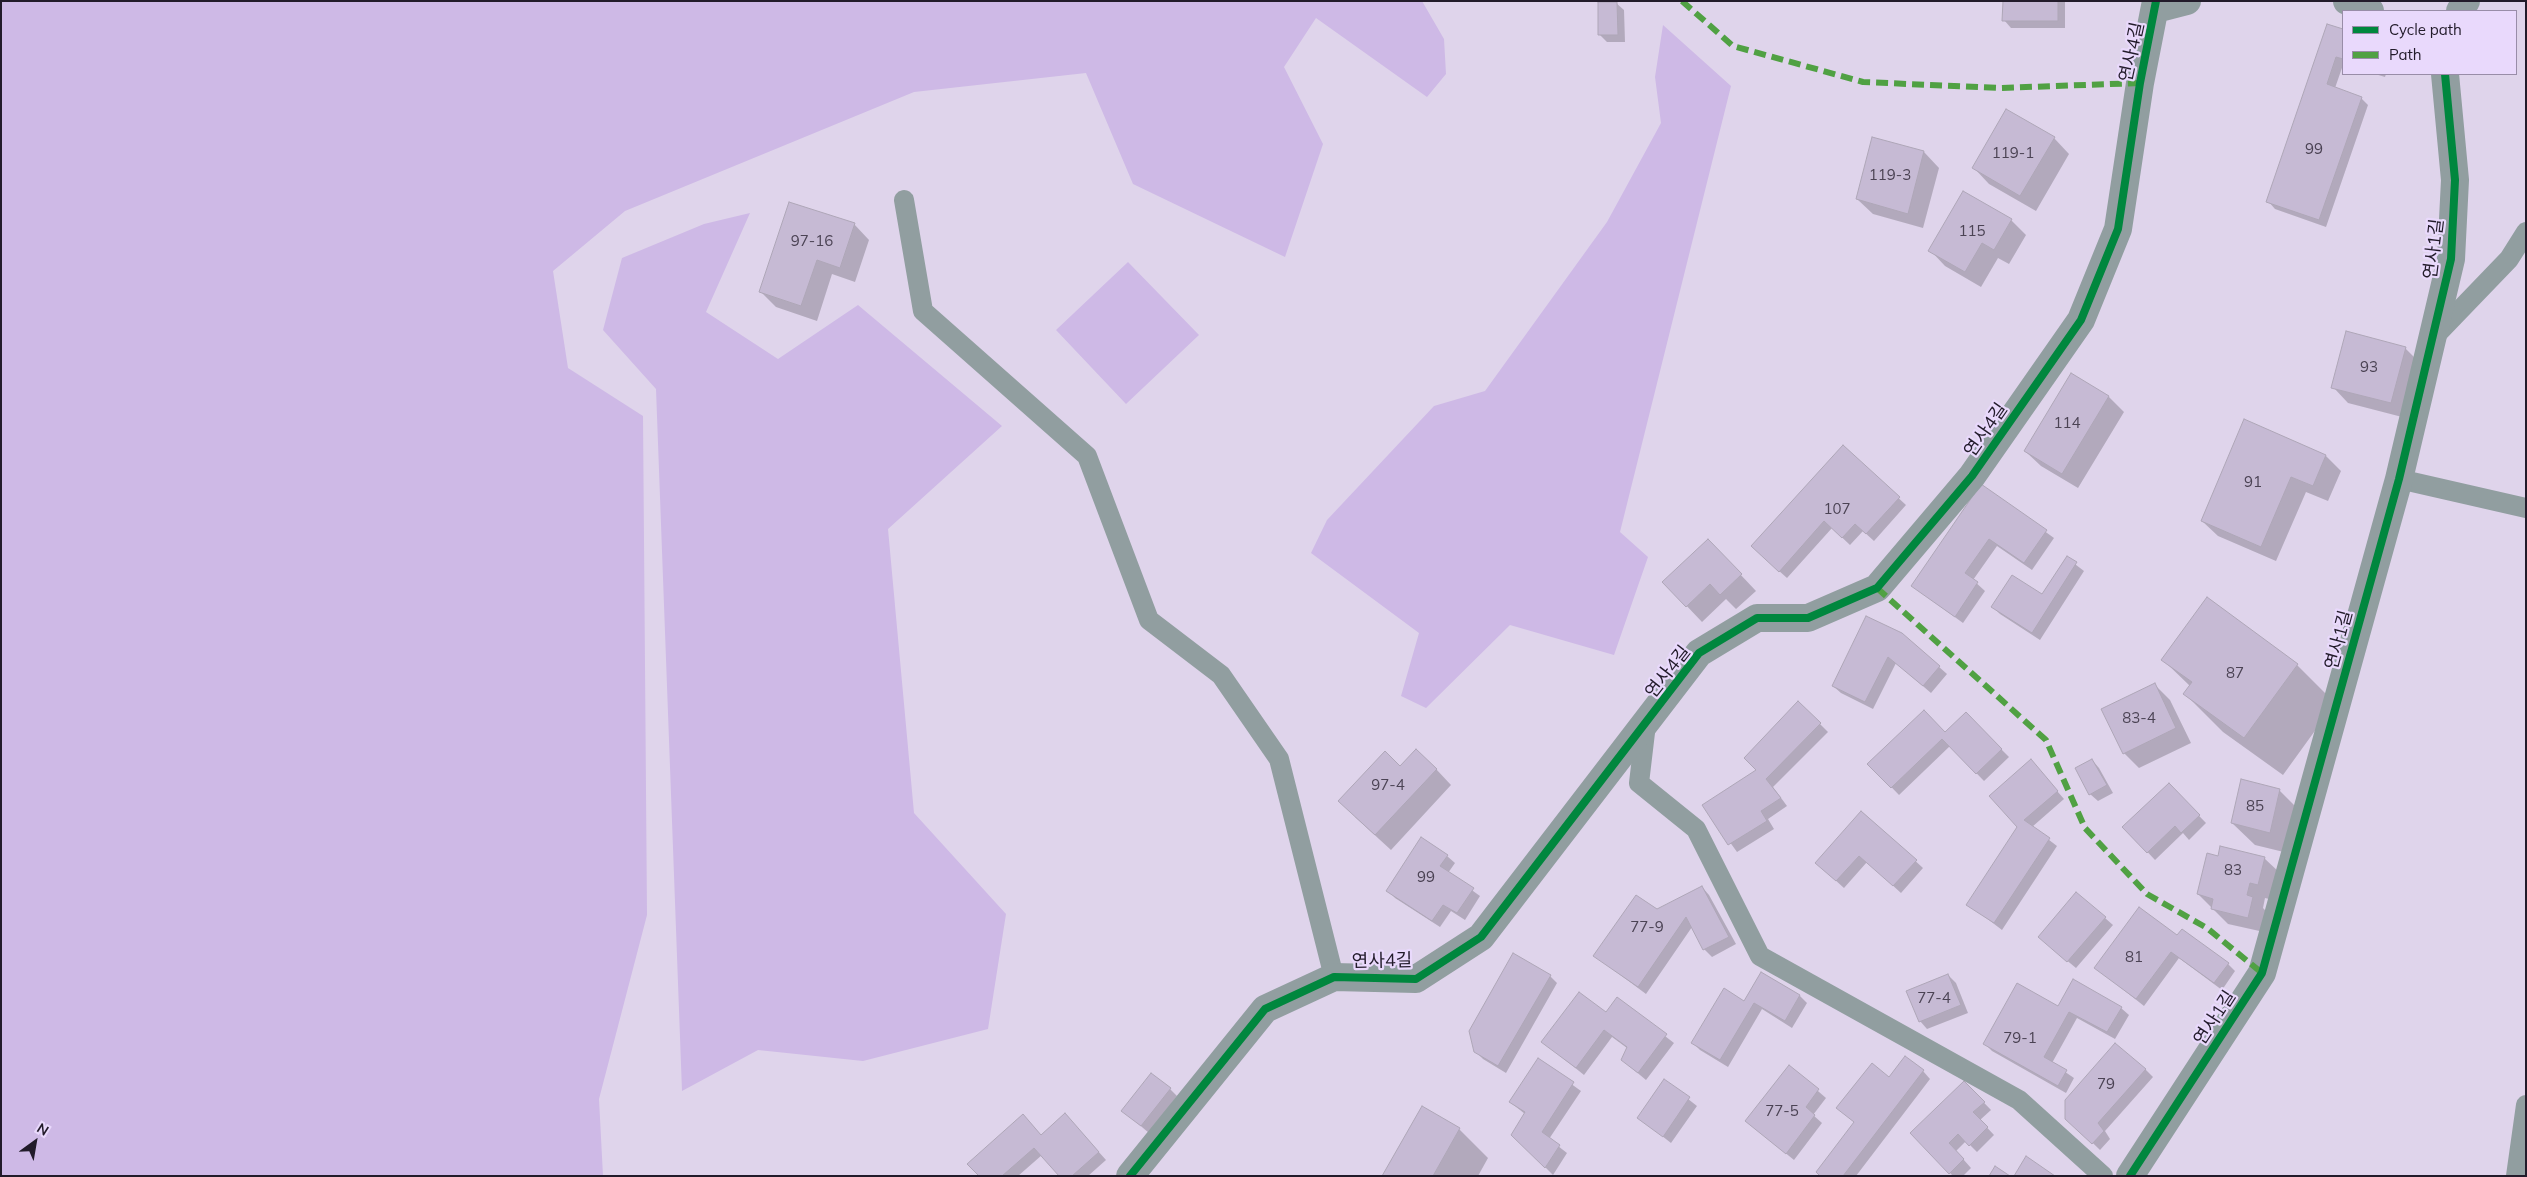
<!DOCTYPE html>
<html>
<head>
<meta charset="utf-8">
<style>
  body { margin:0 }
  #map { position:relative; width:2527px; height:1177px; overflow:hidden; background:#dfd4eb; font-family:Mulish,sans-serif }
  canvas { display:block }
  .frame { position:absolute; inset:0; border:2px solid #221b2a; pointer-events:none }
  .legend { position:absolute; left:2342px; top:10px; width:175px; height:65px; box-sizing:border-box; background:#e9d9fc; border:1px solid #998da8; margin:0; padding:6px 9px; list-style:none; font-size:15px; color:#221b2a }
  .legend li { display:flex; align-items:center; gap:10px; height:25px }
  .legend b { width:25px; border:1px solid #998da8 }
  .north { position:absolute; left:10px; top:1117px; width:50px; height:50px; -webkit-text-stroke:4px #e9d9fc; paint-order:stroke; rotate:32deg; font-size:14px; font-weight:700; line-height:20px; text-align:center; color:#221b2a }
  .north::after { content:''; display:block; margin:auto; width:18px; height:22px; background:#221b2a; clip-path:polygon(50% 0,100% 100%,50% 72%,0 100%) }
</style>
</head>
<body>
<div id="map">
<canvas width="2527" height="1177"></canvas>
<div class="frame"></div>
<ul class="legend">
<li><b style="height:6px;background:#00873e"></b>Cycle path</li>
<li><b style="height:6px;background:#50a143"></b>Path</li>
</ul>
<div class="north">N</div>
</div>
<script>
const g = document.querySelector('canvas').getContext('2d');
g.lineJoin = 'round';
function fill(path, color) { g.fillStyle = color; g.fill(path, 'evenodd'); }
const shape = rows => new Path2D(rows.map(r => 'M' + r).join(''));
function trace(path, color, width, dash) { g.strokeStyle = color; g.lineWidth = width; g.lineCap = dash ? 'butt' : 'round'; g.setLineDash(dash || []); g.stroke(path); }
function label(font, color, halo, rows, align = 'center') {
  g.font = font + ' Mulish,"Noto Sans KR",sans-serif'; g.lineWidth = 4.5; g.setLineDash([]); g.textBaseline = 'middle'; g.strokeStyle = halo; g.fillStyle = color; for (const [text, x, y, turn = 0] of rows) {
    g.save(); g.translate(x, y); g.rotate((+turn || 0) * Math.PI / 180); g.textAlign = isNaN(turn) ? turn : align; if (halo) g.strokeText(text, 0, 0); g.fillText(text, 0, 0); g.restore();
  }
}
fill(shape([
  [1,1,1422,1,1444,39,1446,74,1427,97,1316,18,1284,67,1323,144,1285,257,1133,184,1086,73,914,92,625,211,553,271,568,368,643,416,647,915,599,1099,603,1176,1,1176],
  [1663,25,1731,86,1620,532,1648,557,1614,655,1510,625,1426,708,1401,696,1419,633,1311,553,1327,520,1434,406,1485,391,1607,222,1661,123,1655,77],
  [750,213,706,312,778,359,858,305,1002,426,888,529,914,813,1006,914,988,1029,863,1061,758,1050,682,1091,656,389,603,330,622,258,704,224],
  [1128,262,1199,335,1126,404,1056,330]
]), '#ceb9e6');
fill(shape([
  [2004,1,2065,1,2065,28,2011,28,2004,20],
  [1616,3,1624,10,1625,42,1607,42,1600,35],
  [2328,26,2343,31,2343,65,2335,88,2361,98,2368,105,2326,227,2275,209,2268,201],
  [2375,74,2386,74,2385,77],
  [2054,138,2069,154,2036,211,1989,184,1974,168],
  [1873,139,1924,152,1939,168,1923,228,1873,214,1857,199],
  [2011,220,2026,235,2009,264,1998,258,1981,287,1945,266,1930,250],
  [854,224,869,240,855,282,832,274,817,321,776,307,761,292],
  [2405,348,2420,363,2406,418,2348,403,2333,387],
  [2072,374,2109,397,2124,412,2078,488,2041,466,2025,451],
  [1843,447,1906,505,1874,541,1863,531,1850,545,1832,528,1787,578,1760,554],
  [2326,456,2341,471,2328,501,2306,492,2276,561,2218,536,2202,521],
  [1982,486,2054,538,2032,570,1997,546,1973,580,1985,591,1963,623,1912,586],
  [1723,556,1756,591,1736,609,1726,599,1702,622,1664,582],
  [2067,558,2084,571,2040,640,2000,614,1993,607,2043,596],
  [1902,634,1947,674,1931,693,1896,663,1873,709,1841,693,1833,686],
  [2163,660,2297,665,2335,703,2283,775,2223,732,2185,694,2190,686],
  [2154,684,2170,700,2191,743,2139,768,2124,753],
  [1798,702,1828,732,1773,787,1787,806,1768,819,1774,829,1737,852,1704,806,1758,770],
  [1966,714,2009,757,1984,781,1950,746,1899,795,1869,764,1945,734],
  [2092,760,2099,768,2113,793,2098,801,2090,794],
  [1400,768,1436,769,1451,785,1391,850,1355,817],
  [2038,769,2064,799,2032,827,2057,846,2002,930,1968,904,2018,827],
  [2169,785,2206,823,2189,840,2183,833,2155,860,2124,827],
  [2279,790,2302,813,2292,854,2255,845,2232,823],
  [1862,812,1923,868,1901,893,1867,862,1844,888,1824,870],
  [1447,856,1455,863,1448,873,1480,896,1465,920,1451,911,1440,927,1395,898,1388,890],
  [2219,858,2264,858,2280,873,2273,900,2265,898,2263,908,2268,913,2264,932,2228,924,2198,894],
  [1702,887,1709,895,1736,944,1712,957,1704,949,1692,927,1646,994,1595,956,1657,911],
  [2105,918,2113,925,2076,968,2047,944],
  [2177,937,2228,964,2235,971,2222,990,2179,958,2144,1006,2096,968],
  [1761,973,1800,996,1807,1003,1792,1028,1762,1009,1728,1067,1700,1050,1693,1043,1744,1003],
  [1948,975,1956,983,1968,1013,1927,1029,1920,1021],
  [1550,976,1557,983,1506,1073,1483,1059,1475,1051],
  [1617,999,1674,1043,1646,1080,1622,1060,1627,1048,1612,1037,1584,1075,1543,1042,1606,1014],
  [2058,1008,2121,1008,2129,1015,2115,1039,2077,1018,2052,1063,2074,1078,2066,1093,1992,1051,1984,1043],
  [1538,1060,1581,1091,1549,1139,1567,1153,1553,1175,1512,1134,1525,1114,1510,1102],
  [1789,1066,1826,1098,1813,1115,1822,1123,1794,1160,1746,1121],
  [2145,1069,2153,1077,2105,1131,2110,1139,2100,1150,2067,1118],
  [1923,1071,1930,1079,1856,1176,1821,1176,1855,1123,1838,1108,1890,1079],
  [1665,1081,1697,1106,1671,1143,1639,1118],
  [1964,1082,1991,1110,1980,1120,1994,1135,1977,1152,1966,1141,1956,1151,1971,1168,1963,1176,1953,1176,1911,1133],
  [1170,1089,1177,1096,1149,1133,1123,1111],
  [1072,1122,1106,1160,1088,1176,1061,1176,1042,1155,1018,1176,980,1176,1041,1136],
  [1459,1129,1488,1158,1478,1176,1383,1176]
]), '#0003');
const building = shape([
  [2003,1,2058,1,2058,21,2002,21,2003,1],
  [1598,2,1617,2,1618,35,1598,35,1598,2],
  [2327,24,2343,29,2343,59,2336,57,2327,84,2362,97,2319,220,2266,202,2327,24],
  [2006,109,2055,137,2020,196,1972,168,2006,109],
  [1872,137,1924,151,1908,214,1856,199,1872,137],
  [1963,191,2012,219,1994,250,1982,243,1965,272,1928,251,1963,191],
  [789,202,855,223,840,268,817,260,801,306,759,292,789,202],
  [2346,331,2406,347,2391,403,2331,388,2346,331],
  [2071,373,2109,396,2062,474,2024,451,2071,373],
  [2244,419,2326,455,2313,486,2291,477,2261,547,2201,521,2244,419],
  [1843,445,1900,497,1866,534,1855,524,1842,538,1824,521,1779,572,1751,546,1843,445],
  [1981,484,2047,530,2024,563,1989,539,1965,573,1978,582,1955,617,1911,586,1981,484],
  [1708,539,1742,574,1720,595,1710,584,1686,607,1662,582,1708,539],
  [2067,556,2077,562,2032,633,1991,607,2012,575,2042,594,2067,556],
  [2207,597,2298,664,2244,738,2183,694,2192,682,2161,660,2207,597],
  [1866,616,1902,633,1940,666,1923,686,1888,657,1865,702,1832,686,1866,616],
  [2155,683,2176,728,2123,754,2101,709,2155,683],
  [1798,701,1821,723,1766,779,1781,798,1761,811,1767,821,1728,845,1702,805,1756,770,1744,758,1798,701],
  [1924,710,1945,732,1966,712,2002,749,1976,774,1942,739,1891,788,1867,764,1924,710],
  [1416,749,1437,769,1375,835,1338,801,1385,751,1400,766,1416,749],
  [2031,759,2058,791,2024,820,2050,838,1994,923,1966,905,2017,827,1989,796,2031,759],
  [2092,759,2107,785,2089,795,2075,768,2092,759],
  [2241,779,2280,789,2270,833,2231,823,2241,779],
  [2169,783,2200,815,2181,833,2175,826,2147,853,2122,827,2169,783],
  [1861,811,1917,860,1893,886,1859,856,1836,881,1815,863,1861,811],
  [1421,837,1448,855,1440,866,1474,888,1457,913,1443,905,1432,921,1386,891,1421,837],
  [2220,846,2265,857,2258,885,2250,883,2247,895,2253,897,2248,918,2211,909,2213,899,2197,894,2207,853,2218,856,2220,846],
  [1702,886,1729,937,1703,950,1686,917,1638,987,1593,956,1636,895,1657,909,1702,886],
  [2076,892,2106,917,2067,962,2038,937,2076,892],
  [2139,907,2177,935,2182,929,2229,963,2214,983,2171,952,2136,999,2094,968,2139,907],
  [1513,953,1551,975,1498,1066,1474,1052,1469,1031,1513,953],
  [1761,972,1800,995,1785,1021,1754,1003,1720,1060,1691,1043,1724,988,1744,1001,1761,972],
  [1948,974,1961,1005,1919,1022,1906,991,1948,974],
  [2073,979,2122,1007,2107,1032,2069,1012,2044,1057,2067,1070,2058,1086,1983,1044,2017,983,2058,1006,2073,979],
  [1579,992,1606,1012,1617,997,1667,1034,1638,1073,1621,1060,1627,1047,1604,1030,1576,1068,1541,1042,1579,992],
  [2115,1043,2146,1069,2098,1123,2104,1131,2092,1144,2065,1119,2065,1100,2115,1043],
  [1905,1056,1924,1070,1843,1176,1820,1176,1816,1172,1854,1122,1836,1108,1872,1063,1889,1077,1905,1056],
  [1538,1058,1574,1082,1542,1132,1560,1145,1545,1168,1511,1135,1525,1112,1509,1102,1538,1058],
  [1789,1065,1819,1089,1806,1107,1815,1115,1786,1154,1745,1121,1789,1065],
  [1151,1073,1171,1088,1141,1126,1121,1111,1151,1073],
  [1664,1079,1690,1097,1663,1137,1637,1118,1664,1079],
  [1964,1081,1985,1102,1973,1112,1988,1127,1969,1146,1958,1134,1949,1143,1964,1159,1949,1174,1910,1133,1964,1081],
  [1422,1106,1460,1128,1433,1176,1382,1176,1422,1106],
  [1065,1113,1099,1152,1072,1176,1059,1176,1034,1148,1002,1176,979,1176,967,1164,1023,1114,1041,1135,1065,1113],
  [2026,1156,2055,1176,2014,1176,2026,1156],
  [1995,1166,2010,1176,1989,1176,1995,1166]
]);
fill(building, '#c6bad4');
trace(building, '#aea6b7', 1);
trace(shape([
  [904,200,923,311,1087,456,1149,620,1221,675,1279,759,1334,977],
  [2432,339,2509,259,2526,232],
  [2399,479,2526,508],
  [1646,724,1639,783,1696,829,1760,956,2019,1100,2103,1176],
  [2516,1176,2526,1105]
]), '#919ea0', 20);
trace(shape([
  [2347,1,2370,11],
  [2156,9,2187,1],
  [2460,11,2466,1],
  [1130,1176,1265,1009,1334,977,1416,979,1481,937,1699,653,1757,618,1808,618,1877,588,1972,476,2081,320,2118,229,2140,83,2156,1],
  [2130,1176,2262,973,2399,479,2451,259,2455,180,2445,74]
]), '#919ea0', 28);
trace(shape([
  [1682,1,1733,46,1863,82,2000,88,2140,83],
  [1877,588,2046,740,2085,828,2147,894,2207,928,2262,973]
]), '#50a143', 6, [12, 6]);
trace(shape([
  [1130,1176,1265,1009,1334,977,1416,979,1481,937,1699,653,1757,618,1808,618,1877,588,1972,476,2081,320,2118,229,2140,83,2156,1],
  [2130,1176,2262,973,2399,479,2451,259,2455,180,2445,74]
]), '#00873e', 8);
label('15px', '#4b4354', null, [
  ["99",2314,149],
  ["119-1",2013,153],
  ["119-3",1890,175],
  ["115",1972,231],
  ["97-16",812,241],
  ["93",2369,367],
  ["114",2067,423],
  ["91",2253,482],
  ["107",1837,509],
  ["87",2235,673],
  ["83-4",2139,718],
  ["97-4",1388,785],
  ["85",2255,806],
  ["83",2233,870],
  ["99",1426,877],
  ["77-9",1647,927],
  ["81",2134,957],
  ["77-4",1934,998],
  ["79-1",2020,1038],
  ["79",2106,1084],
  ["77-5",1782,1111]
]);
label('18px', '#221b2a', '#e9d9fc', [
  ["연사4길",2132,52,-78],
  ["연사1길",2434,249,-83],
  ["연사4길",1986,430,-55],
  ["연사1길",2339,640,-75],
  ["연사4길",1668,672,-52],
  ["연사4길",1382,961,-1],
  ["연사1길",2215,1018,-57]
]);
</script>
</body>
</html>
